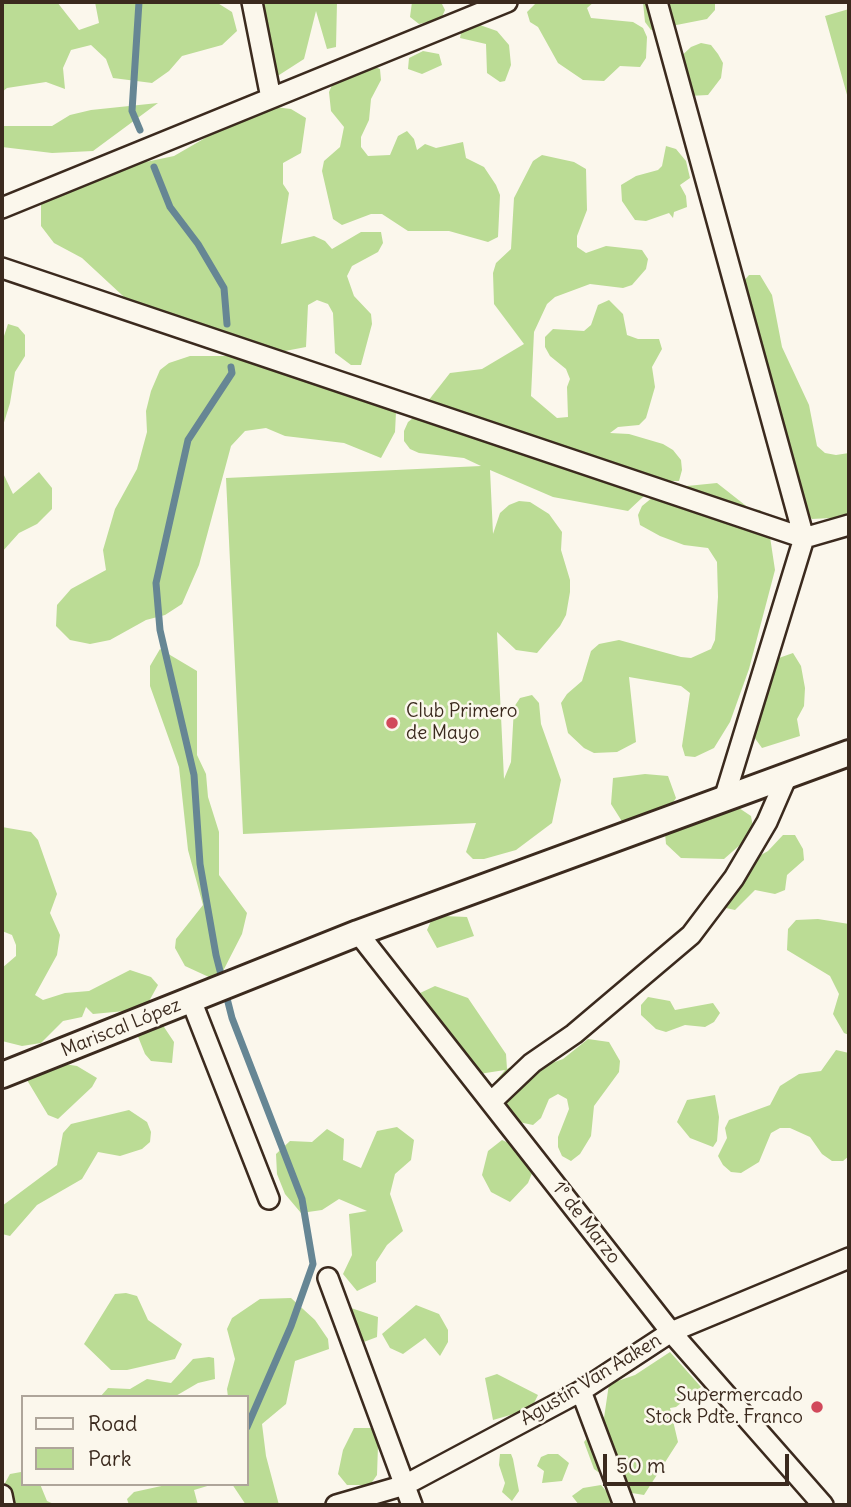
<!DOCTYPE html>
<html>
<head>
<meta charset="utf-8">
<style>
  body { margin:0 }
  #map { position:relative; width:851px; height:1507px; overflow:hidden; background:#fbf7ec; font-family:Delius,sans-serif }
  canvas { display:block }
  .frame { position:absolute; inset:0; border:4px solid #3b2a1e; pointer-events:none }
  .legend { position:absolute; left:21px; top:1395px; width:228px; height:91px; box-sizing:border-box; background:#fbf7ec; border:2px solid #aea59a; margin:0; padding:9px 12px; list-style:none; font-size:21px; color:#3b2a1e }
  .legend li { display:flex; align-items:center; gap:14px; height:35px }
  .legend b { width:35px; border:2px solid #aea59a }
  .scale { position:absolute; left:603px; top:1454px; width:186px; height:32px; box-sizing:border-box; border:4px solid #3b2a1e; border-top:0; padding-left:9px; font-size:21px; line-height:24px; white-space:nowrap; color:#3b2a1e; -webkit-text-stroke:5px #fbf7ec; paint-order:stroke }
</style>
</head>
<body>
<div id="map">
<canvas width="851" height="1507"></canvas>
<div class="frame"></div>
<ul class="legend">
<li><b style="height:9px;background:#fbf7ec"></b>Road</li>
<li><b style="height:19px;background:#bbdc95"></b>Park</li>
</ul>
<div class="scale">50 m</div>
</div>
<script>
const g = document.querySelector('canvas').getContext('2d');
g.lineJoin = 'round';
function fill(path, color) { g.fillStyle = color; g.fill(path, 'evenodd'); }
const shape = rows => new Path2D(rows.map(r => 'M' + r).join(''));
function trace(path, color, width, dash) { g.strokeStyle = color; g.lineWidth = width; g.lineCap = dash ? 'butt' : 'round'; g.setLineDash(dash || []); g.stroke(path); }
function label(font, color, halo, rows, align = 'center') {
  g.font = font + ' Delius,sans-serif'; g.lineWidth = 5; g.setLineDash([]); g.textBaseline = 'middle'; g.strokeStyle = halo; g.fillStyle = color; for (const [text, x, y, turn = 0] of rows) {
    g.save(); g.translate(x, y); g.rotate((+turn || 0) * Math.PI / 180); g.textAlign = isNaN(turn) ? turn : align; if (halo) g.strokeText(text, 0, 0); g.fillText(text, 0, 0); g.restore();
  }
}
fill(shape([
  [2,2,57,2,79,30,99,23,95,2,216,2,232,12,237,31,222,45,182,56,169,71,152,83,113,78,106,59,91,45,71,50,63,68,65,89,46,82,7,88,2,92],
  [263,2,337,2,336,47,327,49,316,11,304,59,276,77,261,38],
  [412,2,441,2,445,10,441,19,419,24,410,17],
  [537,2,594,2,587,8,591,18,633,22,643,28,647,37,646,58,640,67,620,66,604,81,583,80,558,63,538,27,530,22,527,12],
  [643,2,715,2,715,10,707,19,651,30,645,22],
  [849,9,849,102,825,16],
  [477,24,497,31,509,45,511,65,505,81,500,82,487,73,486,44,460,38,462,28],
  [701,43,711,45,718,54,723,63,721,78,708,95,688,96,676,61,691,47],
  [423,51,439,54,442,65,422,74,408,69,409,58],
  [370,65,380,69,381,80,371,99,369,120,361,137,361,147,368,156,390,155,398,136,407,131,414,139,417,150,425,144,436,148,463,142,466,158,484,167,496,185,500,195,498,237,488,242,449,231,408,231,382,214,371,214,342,225,333,219,322,171,324,161,340,147,344,127,331,111,329,92,333,83],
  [158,103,93,151,52,153,2,147,2,126,52,126,70,115,91,110],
  [275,107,291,109,306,118,301,153,283,163,283,184,289,193,281,244,314,236,325,241,332,249,361,232,381,232,383,243,378,252,352,266,347,276,354,296,371,314,372,324,361,365,351,365,335,353,333,313,328,304,317,300,308,305,306,347,285,351,253,349,136,308,82,258,54,243,41,226,41,205,47,196,117,168,174,156,219,130,230,112],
  [666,146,676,149,686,161,690,178,680,185,686,196,687,207,674,212,673,218,669,213,646,221,635,220,622,201,621,185,636,176,658,170,662,166],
  [542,155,574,162,586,169,587,210,577,236,577,247,586,253,606,246,642,250,648,259,646,269,632,285,623,288,590,284,555,297,547,304,534,332,531,396,557,418,568,417,567,387,570,379,566,369,550,356,545,347,545,337,553,329,584,331,591,325,598,305,609,300,623,314,627,335,638,339,659,339,662,349,652,367,655,387,646,418,639,425,618,427,610,433,629,434,663,444,673,450,681,460,682,470,679,481,657,481,648,486,644,496,628,511,553,497,490,470,493,534,500,513,509,505,519,501,530,502,549,514,562,532,561,550,570,580,570,592,566,615,560,626,537,653,516,650,497,632,504,779,511,762,514,707,520,698,532,695,539,703,541,724,561,780,552,823,516,850,484,859,473,859,466,852,476,823,243,834,226,478,481,466,464,458,419,453,410,449,404,441,404,431,408,422,417,415,450,373,482,369,524,344,494,304,493,273,496,263,511,249,514,198,533,161],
  [749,275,760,275,772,295,782,347,809,405,817,446,825,453,836,455,849,453,849,517,812,519,796,505,778,475,769,443,742,283],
  [8,324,18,327,25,335,25,356,15,372,10,403,2,429,2,342],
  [190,356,266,356,307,368,364,379,390,401,396,412,395,432,381,458,344,443,285,436,266,428,245,431,231,446,199,565,182,604,165,615,146,620,110,640,90,644,70,640,56,626,57,605,71,589,106,570,103,550,115,509,137,469,147,432,146,411,151,391,160,370,169,363],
  [2,471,13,494,39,472,52,488,52,509,37,524,19,533,2,552],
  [717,483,750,509,760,510,767,517,775,570,749,669,730,722,714,748,695,757,685,756,682,746,690,693,681,686,629,677,636,742,617,752,594,753,584,748,568,733,561,703,567,694,582,681,591,651,599,644,619,640,681,657,691,658,711,649,715,640,718,597,717,562,708,548,684,545,660,536,640,525,638,515,642,506,658,493,677,487],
  [160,649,197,671,197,755,206,774,208,797,219,832,219,875,247,913,242,934,222,973,211,978,185,966,175,948,176,939,203,905,188,850,179,767,150,686,150,666],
  [793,653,801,666,805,688,804,706,797,719,800,736,762,748,754,737,776,659],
  [645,774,668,776,676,798,652,834,623,823,611,804,613,778],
  [733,804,751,816,753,827,749,837,724,859,681,858,666,844,665,833],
  [2,827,31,832,38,840,57,894,50,913,60,935,57,955,35,995,43,1000,65,993,89,991,130,970,151,977,158,985,148,1003,174,1042,172,1063,151,1061,145,1054,137,1034,141,1024,125,1011,93,1014,86,1007,82,1017,63,1021,41,1043,22,1046,2,1041,2,968,16,956,16,945,12,935,2,931],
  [783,835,795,835,803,849,804,860,787,875,785,890,775,894,755,890,735,910,726,908,719,879,768,851],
  [444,916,467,917,474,936,437,948,427,930,431,921],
  [818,919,849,924,849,1035,844,1033,833,1014,839,994,830,976,787,950,788,929,796,920],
  [435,986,468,998,506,1054,507,1069,530,1057,552,1063,563,1059,588,1039,609,1042,620,1061,619,1072,594,1106,591,1136,580,1154,571,1161,562,1156,558,1147,558,1137,569,1109,567,1099,558,1094,549,1099,541,1118,533,1125,514,1121,496,1094,495,1082,505,1070,479,1074,418,994],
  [648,997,670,1001,675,1010,713,1003,720,1013,714,1022,705,1027,685,1025,666,1032,656,1029,641,1015,641,1005],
  [836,1050,849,1053,849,1156,843,1161,832,1161,822,1154,810,1137,790,1128,780,1128,771,1133,759,1162,741,1173,731,1172,723,1165,718,1156,727,1138,725,1128,729,1120,770,1105,780,1086,799,1074,821,1071],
  [45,1061,77,1066,97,1078,92,1087,58,1119,48,1115,27,1080,28,1070],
  [715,1095,719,1117,717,1141,713,1147,690,1138,677,1122,687,1100],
  [129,1110,147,1122,151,1132,150,1142,142,1149,120,1156,98,1152,82,1179,37,1205,10,1236,2,1234,2,1206,57,1165,63,1133,71,1124],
  [397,1127,414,1140,411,1160,395,1174,390,1194,403,1231,387,1245,376,1262,376,1282,357,1291,343,1274,352,1255,349,1214,367,1211,339,1199,322,1210,301,1213,285,1194,277,1174,276,1154,290,1141,312,1142,327,1129,344,1139,343,1160,361,1168,377,1131],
  [502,1140,531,1153,535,1166,528,1183,510,1202,491,1192,482,1175,488,1151],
  [126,1293,137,1296,148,1320,182,1344,175,1359,127,1370,111,1370,84,1344,115,1294],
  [291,1298,315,1320,328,1339,329,1349,295,1361,286,1404,262,1424,266,1456,279,1505,246,1505,232,1484,247,1484,247,1397,228,1397,227,1389,235,1359,227,1329,232,1318,260,1299],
  [416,1305,439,1314,448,1330,448,1342,440,1356,425,1338,403,1354,390,1348,382,1334],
  [351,1308,378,1317,377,1337,353,1346,338,1322],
  [670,1352,701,1387,676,1407,670,1408,678,1442,644,1495,626,1492,594,1469,584,1442,604,1418,609,1384,635,1375],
  [209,1357,214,1358,215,1379,198,1383,174,1397,100,1397,108,1388,130,1389,147,1379,171,1383,193,1359],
  [497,1374,538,1395,531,1409,493,1420,485,1378],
  [354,1428,372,1428,378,1446,377,1475,370,1485,347,1485,338,1474,343,1450],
  [500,1454,511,1454,513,1459,519,1491,512,1501,502,1492,505,1483,499,1465],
  [548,1454,558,1454,569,1463,562,1481,542,1483,544,1471,537,1466,541,1457],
  [21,1472,23,1484,40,1484,47,1501,56,1505,3,1505,5,1483,10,1474],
  [214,1484,194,1490,198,1505,129,1505,127,1499,134,1492,166,1485],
  [601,1485,618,1505,579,1505,572,1496,583,1488]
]), '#bbdc95');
trace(shape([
  [139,2,132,111,140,130],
  [154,167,170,207,198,244,224,288,227,324],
  [231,367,232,373,188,440,156,583,160,630,194,775,200,864,216,955,232,1018,302,1199,313,1264,291,1326,247,1427]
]), '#668694', 7);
const minor = shape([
  [252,2,271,98],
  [657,2,804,538,724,799],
  [2,208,507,2],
  [2,268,804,538,849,525],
  [358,933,671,1332,823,1505],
  [191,1000,269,1199],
  [491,1102,532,1063,574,1034,691,935,734,878,767,822,787,776],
  [328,1278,412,1505],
  [581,1391,624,1505],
  [2,1495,4,1505],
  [336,1505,405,1485,581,1391,671,1332,849,1258]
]);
const tertiary = shape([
  [2,1075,358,933,849,753]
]);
trace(minor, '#3b2a1e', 24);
trace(tertiary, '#3b2a1e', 30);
trace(minor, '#fbf7ec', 19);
trace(tertiary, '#fbf7ec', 24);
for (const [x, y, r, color] of [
  [392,723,7,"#d1495b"],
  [817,1407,7,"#d1495b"]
]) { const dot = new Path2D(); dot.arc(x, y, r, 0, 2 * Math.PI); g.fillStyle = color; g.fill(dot); trace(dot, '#fbf7ec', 2.5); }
label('19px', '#3b2a1e', '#fbf7ec', [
  ["Club Primero",406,712],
  ["de Mayo",406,734],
  ["Supermercado",803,1396,"right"],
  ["Stock Pdte. Franco",803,1418,"right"]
], 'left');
label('19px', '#3b2a1e', '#fbf7ec', [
  ["Mariscal López",121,1028,-22],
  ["1° de Marzo",586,1223,52],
  ["Agustín Van Aaken",591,1380,-31]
]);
</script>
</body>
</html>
